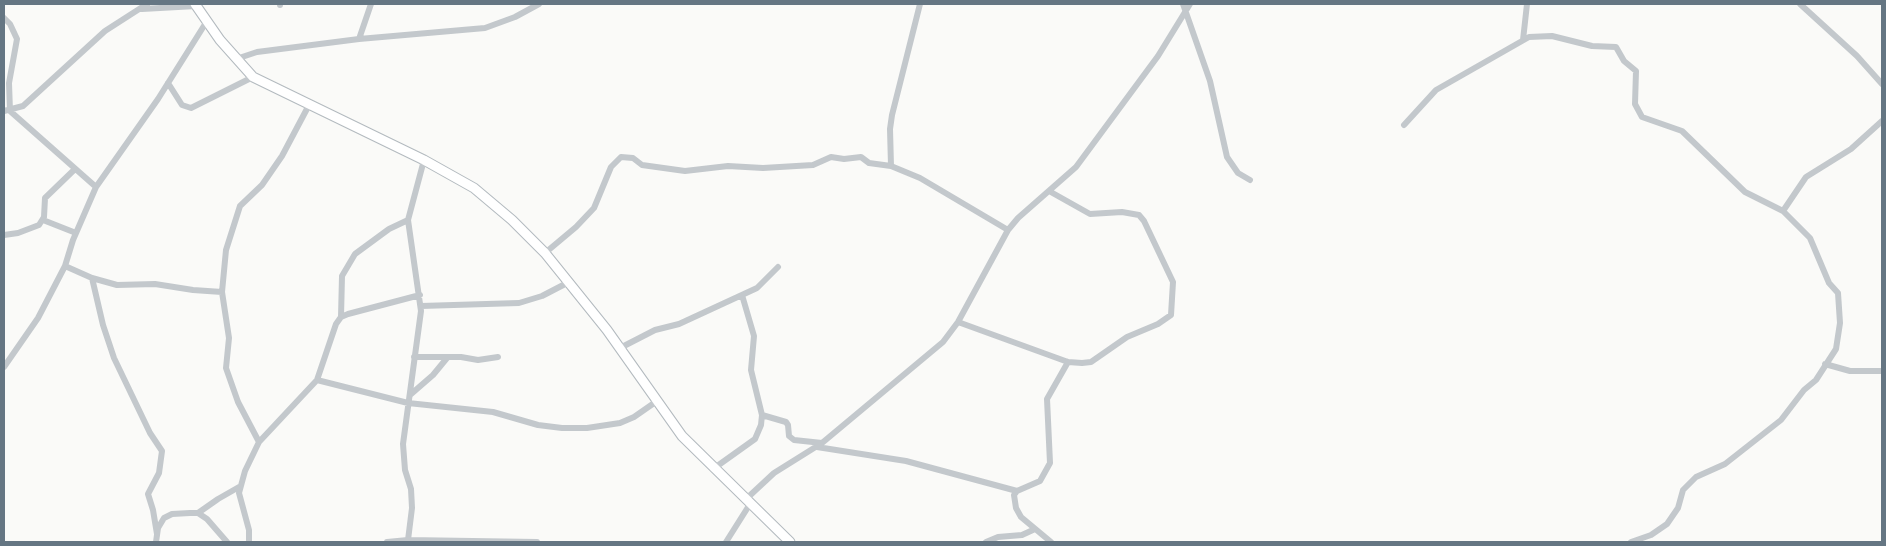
<!DOCTYPE html>
<html>
<head>
<meta charset="utf-8">
<style>
  body { margin:0 }
  #map { position:relative; width:1886px; height:546px; overflow:hidden; background:#fafaf8; font-family:Commissioner,sans-serif }
  canvas { display:block }
  .frame { position:absolute; inset:0; border:5px solid #657683; pointer-events:none }
</style>
</head>
<body>
<div id="map">
<canvas width="1886" height="546"></canvas>
<div class="frame"></div>
</div>
<script>
const g = document.querySelector('canvas').getContext('2d');
g.lineJoin = 'round';
const shape = rows => new Path2D(rows.map(r => 'M' + r).join(''));
function trace(path, color, width, dash) { g.strokeStyle = color; g.lineWidth = width; g.lineCap = dash ? 'butt' : 'round'; g.setLineDash(dash || []); g.stroke(path); }
const secondary = shape([
  [195,4,220,40,253,77,424,160,474,188,512,220,545,253,607,330,682,436,790,542]
]);
trace(secondary, '#b3babf', 11);
trace(shape([
  [1183,4,1210,81,1227,157,1238,173,1250,180],
  [1800,4,1857,56,1882,84],
  [280,5,280,4],
  [142,9,196,6],
  [4,18,10,24,17,39,9,83,10,111,96,187],
  [359,39,371,4],
  [1523,40,1527,4],
  [236,59,257,52,359,39,485,28,515,17,539,4],
  [168,83,182,105,191,108,253,77],
  [4,111,23,106,105,31,147,4],
  [1404,125,1436,90,1529,37,1552,36,1592,46,1616,47,1624,61,1636,71,1635,104,1642,117,1682,131,1745,192,1783,211,1810,238,1829,283,1838,293,1840,323,1836,349,1816,380,1804,390,1781,420,1725,464,1696,477,1683,490,1678,508,1667,524,1651,535,1631,542],
  [891,166,890,129,892,115,920,4],
  [1783,211,1806,177,1851,149,1882,121],
  [43,220,76,233],
  [4,235,18,233,39,225,44,217,45,198,75,169],
  [545,253,576,227,594,208,611,167,621,157,633,158,642,165,685,171,728,166,763,168,813,165,831,157,844,159,861,157,869,163,891,166,920,178,1008,230],
  [65,266,92,278,117,285,155,284,193,290,222,292],
  [92,278,103,325,114,358,150,433,162,451,159,473,148,494,153,510,157,534],
  [421,306,519,303,542,296,569,282],
  [341,317,342,276,355,254,389,229,408,220],
  [958,322,1068,362,1082,363,1091,362,1127,337,1158,324,1171,315,1173,282,1144,221,1139,215,1122,212,1090,214,1049,191],
  [620,348,655,330,679,324,757,288,778,267],
  [414,357,461,357,478,360,498,357],
  [1825,364,1850,371,1882,371],
  [4,367,38,318,65,266,73,240,96,187,158,99,207,21],
  [317,380,408,403,493,412,538,425,562,428,587,428,620,423,634,417,657,401],
  [410,395,433,375,447,358],
  [762,415,786,422,788,425,789,436,794,440,822,443],
  [259,442,238,402,226,368,229,338,222,292,226,250,240,206,262,185,282,156,309,105],
  [817,447,906,461,1017,491],
  [713,469,755,439,761,425,762,415,751,370,754,336,742,295],
  [745,500,774,473,822,443,943,342,958,322,1008,230,1018,218,1076,167,1158,56,1190,4],
  [198,513,218,499,239,487],
  [408,540,412,508,411,489,405,470,403,444,421,311,408,220,424,160],
  [156,542,158,528,164,518,172,514,190,513,198,513,207,519,227,542],
  [249,542,249,530,239,493,245,471,259,442,317,380,336,324,341,317,348,314,420,295],
  [387,542,408,540,537,542],
  [726,542,750,504],
  [986,542,998,537,1022,535,1035,529],
  [1051,542,1021,517,1016,508,1014,495,1017,491,1040,481,1050,463,1047,399,1068,362]
]), '#c3c8cc', 6);
trace(secondary, '#fff', 9);
</script>
</body>
</html>
